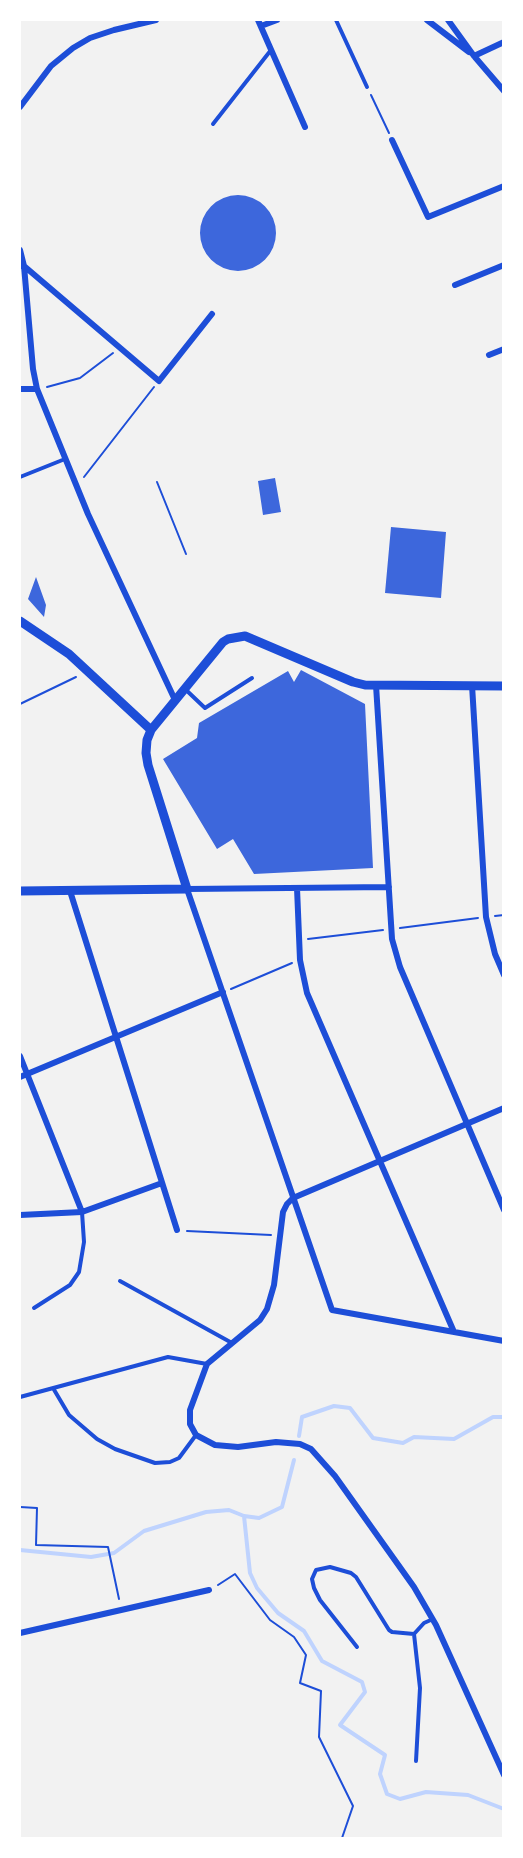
<!DOCTYPE html>
<html>
<head>
<meta charset="utf-8">
<style>
  body { margin:0 }
  #map { position:relative; width:523px; height:1858px; overflow:hidden; background:#f2f2f2; font-family:Helvetica,sans-serif }
  canvas { display:block }
  .frame { position:absolute; inset:0; border:21px solid #fff; pointer-events:none }
</style>
</head>
<body>
<div id="map">
<canvas width="523" height="1858"></canvas>
<div class="frame"></div>
</div>
<script>
const g = document.querySelector('canvas').getContext('2d');
g.lineJoin = 'round';
const shape = rows => new Path2D(rows.map(r => 'M' + r).join(''));
function trace(path, color, width, dash) { g.strokeStyle = color; g.lineWidth = width; g.lineCap = dash ? 'butt' : 'round'; g.setLineDash(dash || []); g.stroke(path); }
function fill(path, color) { g.fillStyle = color; g.fill(path, 'evenodd'); }
trace(shape([
  [299,1436,302,1417,334,1406,350,1408,373,1438,403,1443,414,1437,454,1439,493,1417,504,1417],
  [244,1516,250,1573,257,1588,278,1613,304,1631,322,1661,362,1682,365,1692,340,1725,385,1755,380,1774,387,1794,400,1799,426,1792,468,1795,504,1809],
  [20,1550,91,1557,114,1553,144,1531,206,1512,229,1510,244,1516,259,1518,282,1507,294,1460]
]), '#bfd3fe', 4);
fill(shape([
  '200 233a38 38 0 1 1 76 0a38 38 0 1 1-76 0Z',
  [275,478,281,512,263,515,258,481],
  [391,527,446,532,441,598,385,593],
  [36,577,46,605,44,617,28,599],
  [301,670,365,704,373,868,254,874,233,839,217,849,163,759,197,738,199,723,288,671,294,682]
]), '#3d67dc');
trace(shape([
  [371,95,389,133],
  [47,387,80,378,113,353],
  [84,477,154,387],
  [157,482,186,554],
  [20,704,76,677],
  [495,916,504,915],
  [400,928,478,918],
  [308,939,383,930],
  [231,989,292,963],
  [187,1231,271,1235],
  [20,1507,37,1508,36,1545,108,1547,119,1599],
  [218,1585,235,1574,270,1620,294,1637,306,1655,300,1683,321,1691,319,1737,353,1806,342,1838]
]), '#1d4ed8', 2);
trace(shape([
  [336,20,367,87],
  [213,124,271,50],
  [20,477,65,459],
  [185,689,205,708,252,678],
  [120,1281,232,1343],
  [34,1308,70,1285,79,1272,84,1242,82,1212],
  [53,1388,69,1415,97,1439,115,1449,155,1463,170,1462,179,1458,196,1435],
  [20,1397,168,1357,207,1364],
  [357,1647,320,1600,314,1588,312,1579,316,1570,330,1567,351,1573,356,1577,389,1630,392,1632,414,1634],
  [416,1761,420,1688,414,1634,424,1623,433,1619]
]), '#1d4ed8', 4);
trace(shape([
  [258,20,305,127],
  [427,20,469,52],
  [448,20,474,56,504,91],
  [261,26,277,20],
  [474,56,504,42],
  [20,107,51,66,73,48,90,38,114,30,156,20],
  [392,140,428,217,504,186],
  [20,250,24,266,33,369,37,389,88,514,175,700],
  [20,266,24,266,159,381,212,314],
  [455,285,504,265],
  [489,355,504,349],
  [20,389,37,389],
  [376,685,392,939,400,967,504,1210],
  [472,685,486,917,495,954,504,975],
  [389,887,187,889,332,1310,504,1341],
  [297,888,300,960,307,993,454,1332],
  [70,891,177,1230],
  [20,1056,82,1212],
  [20,1077,223,992],
  [504,1108,293,1198,287,1204,283,1212,274,1285,267,1309,260,1320,207,1364,190,1410,190,1424,196,1435,215,1445,238,1447,276,1442,300,1444,311,1449,335,1476,414,1587,436,1625,504,1775],
  [20,1215,82,1212,162,1183],
  [20,1633,209,1590]
]), '#1d4ed8', 6);
trace(shape([
  [20,621,69,654,151,730],
  [20,891,187,889,148,765,146,753,147,740,151,730,223,642,228,639,245,636,353,682,365,685,504,686]
]), '#1d4ed8', 9);
</script>
</body>
</html>
